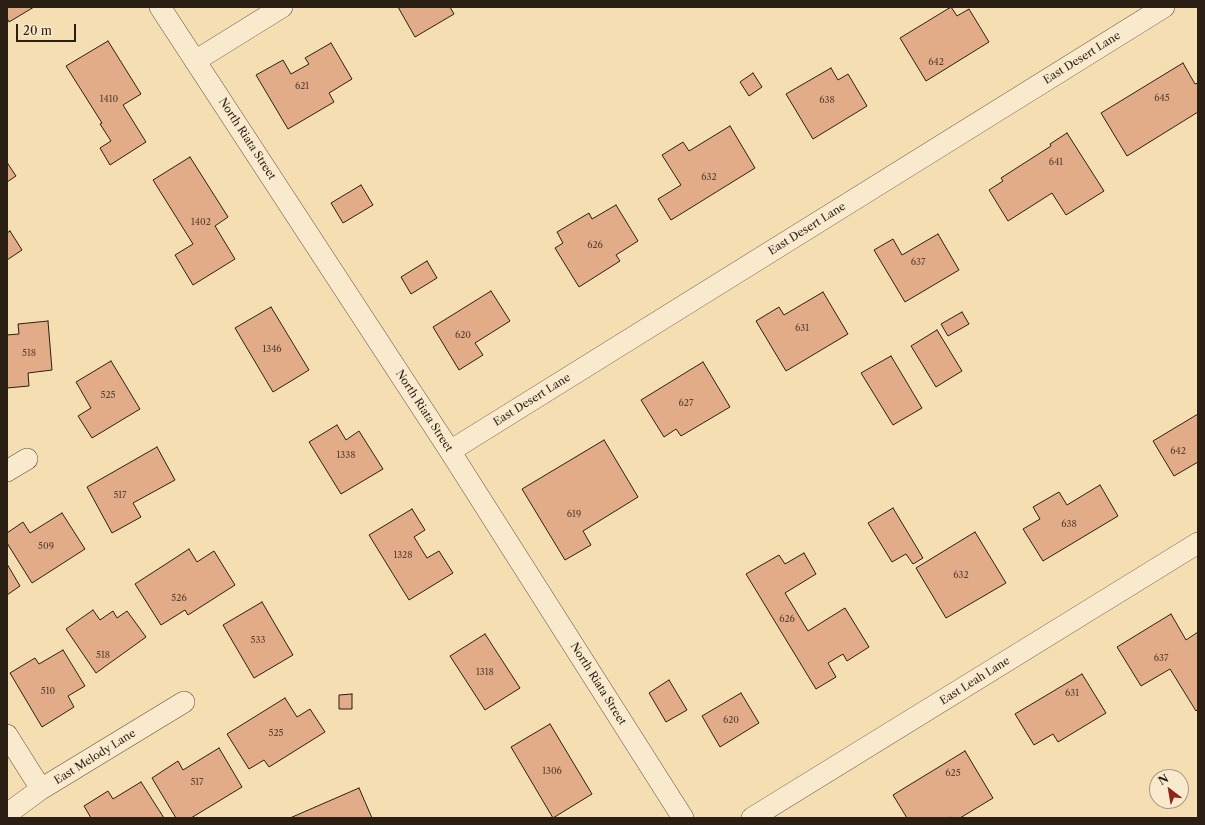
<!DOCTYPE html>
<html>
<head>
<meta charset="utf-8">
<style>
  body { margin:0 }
  #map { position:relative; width:1205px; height:825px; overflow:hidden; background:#f6deb3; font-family:"Libre Caslon Text",serif }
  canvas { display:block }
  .frame { position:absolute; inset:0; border:8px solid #2b1f14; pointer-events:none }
  .north { position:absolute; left:1149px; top:769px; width:40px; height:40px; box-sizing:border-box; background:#f9eace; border:1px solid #a79984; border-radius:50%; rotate:329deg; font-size:11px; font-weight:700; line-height:16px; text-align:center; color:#2b1f14 }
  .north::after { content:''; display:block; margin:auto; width:14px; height:18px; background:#8f2418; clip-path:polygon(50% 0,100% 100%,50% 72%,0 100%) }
  .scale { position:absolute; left:16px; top:24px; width:60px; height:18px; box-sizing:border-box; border:2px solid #2b1f14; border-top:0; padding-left:5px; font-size:12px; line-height:14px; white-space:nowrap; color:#2b1f14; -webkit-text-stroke:3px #f9eace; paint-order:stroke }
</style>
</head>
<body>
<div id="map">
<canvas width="1205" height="825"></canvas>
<div class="frame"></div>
<div class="north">N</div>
<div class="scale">20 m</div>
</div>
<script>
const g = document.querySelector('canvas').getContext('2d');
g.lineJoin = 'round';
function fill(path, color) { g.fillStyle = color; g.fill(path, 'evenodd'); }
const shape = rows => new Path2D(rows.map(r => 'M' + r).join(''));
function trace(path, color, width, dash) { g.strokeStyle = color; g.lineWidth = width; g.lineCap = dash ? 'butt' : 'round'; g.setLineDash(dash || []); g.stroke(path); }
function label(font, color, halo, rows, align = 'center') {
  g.font = font + ' "Libre Caslon Text",serif'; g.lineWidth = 3; g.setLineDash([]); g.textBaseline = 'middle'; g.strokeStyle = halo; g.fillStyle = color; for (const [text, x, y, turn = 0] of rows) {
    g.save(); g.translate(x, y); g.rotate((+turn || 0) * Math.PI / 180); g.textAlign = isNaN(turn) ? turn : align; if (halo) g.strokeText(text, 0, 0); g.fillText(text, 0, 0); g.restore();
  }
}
const building = shape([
  [7,7,34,7,9,22,7,18,7,7],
  [398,7,450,7,454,14,415,37,398,7],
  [951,7,957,16,969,9,989,42,926,81,900,38,951,7],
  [108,41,141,94,123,105,146,142,110,165,100,148,111,141,100,124,102,123,66,66,108,41],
  [331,43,352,79,329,93,334,102,288,129,256,75,283,60,291,74,309,64,305,58,331,43],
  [1183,63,1195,84,1198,83,1198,112,1127,156,1101,113,1183,63],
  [831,68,838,80,848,74,867,106,813,139,786,94,831,68],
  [753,73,762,87,749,96,740,82,753,73],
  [730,126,755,168,671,220,658,199,681,185,662,155,683,142,689,151,730,126],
  [1067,133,1104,191,1066,215,1052,193,1008,221,989,190,1003,181,1001,178,1051,146,1050,144,1067,133],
  [190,157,228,217,215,226,235,259,193,285,175,255,193,244,153,180,190,157],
  [8,164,16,176,7,182,7,165,8,164],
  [361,185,373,205,343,223,331,203,361,185],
  [616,205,638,241,616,255,620,261,579,287,555,248,563,243,557,232,589,213,592,219,616,205],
  [10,231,22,250,7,260,7,233,10,231],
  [938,234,959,270,905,302,874,250,893,239,902,255,938,234],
  [427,261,437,278,411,294,401,277,427,261],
  [491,291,510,321,475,343,483,355,459,370,433,327,491,291],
  [823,292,848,334,786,371,756,321,779,307,784,315,823,292],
  [271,307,309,370,273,392,235,328,271,307],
  [962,312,969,324,948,336,941,324,962,312],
  [48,321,52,370,28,373,29,386,7,388,7,335,19,334,18,324,48,321],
  [937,330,962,371,936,387,911,346,937,330],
  [891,356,922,408,893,425,861,373,891,356],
  [111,361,140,409,92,438,78,416,91,408,76,382,111,361],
  [703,362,730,407,681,436,676,429,664,437,641,400,703,362],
  [1198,414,1198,462,1174,476,1153,441,1198,414],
  [337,425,346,440,359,431,383,469,341,494,309,442,337,425],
  [604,440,638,497,583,531,591,545,565,560,522,489,604,440],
  [157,447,175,480,133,503,141,517,112,533,87,487,157,447],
  [1100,485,1118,516,1043,561,1023,529,1040,519,1033,507,1059,492,1067,505,1100,485],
  [893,508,923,558,913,564,906,554,892,562,868,523,893,508],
  [412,509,425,530,414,537,427,558,439,551,453,573,409,600,369,535,412,509],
  [62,513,85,549,32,583,7,543,7,533,23,522,30,533,62,513],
  [975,532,1006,583,946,618,916,568,975,532],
  [189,549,197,562,214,551,235,585,188,615,185,610,161,625,135,584,189,549],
  [804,553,816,574,785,593,808,631,845,608,869,647,847,661,843,654,828,663,836,677,816,689,746,574,779,555,785,564,804,553],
  [7,564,20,586,7,595,7,564],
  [262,602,293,655,254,678,223,625,262,602],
  [93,610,100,620,113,611,117,618,127,611,146,637,96,673,66,629,93,610],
  [1171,614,1186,640,1198,632,1198,709,1196,711,1170,669,1141,686,1117,647,1171,614],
  [485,634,520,688,485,710,450,656,485,634],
  [63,650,85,686,68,696,74,707,42,727,10,673,35,658,39,664,63,650],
  [1082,674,1106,713,1058,742,1053,734,1034,745,1015,714,1082,674],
  [669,680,687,710,666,722,649,693,669,680],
  [741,693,759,723,720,747,702,716,741,693],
  [352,694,352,709,339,709,339,695,352,694],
  [285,698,297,717,310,709,325,732,269,767,264,760,249,769,227,734,285,698],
  [550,724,592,794,553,818,511,747,550,724],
  [219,748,242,787,191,818,176,818,152,778,178,761,183,770,219,748],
  [965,751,993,798,960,818,952,818,951,817,949,818,907,818,893,795,965,751],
  [141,782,164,818,91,818,84,806,108,791,113,799,141,782],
  [359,788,372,818,290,818,359,788]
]);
fill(building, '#e3ac89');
trace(building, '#2b1f14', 1);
const minor = shape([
  [160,7,450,451,683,818],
  [195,61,282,7],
  [450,451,1164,7],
  [7,471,27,459],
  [7,735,41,789],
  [7,814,41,789,184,702],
  [752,818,1198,543]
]);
trace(minor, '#5e4f3c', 22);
trace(minor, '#f9eace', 21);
label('9px', '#594231', null, [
  ["642",936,62],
  ["621",302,86],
  ["645",1162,98],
  ["1410",109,99],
  ["638",827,100],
  ["641",1056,162],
  ["632",709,177],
  ["1402",201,222],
  ["626",595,245],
  ["637",918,262],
  ["631",802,328],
  ["620",463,335],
  ["1346",272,349],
  ["518",29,353],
  ["525",108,395],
  ["627",686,403],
  ["642",1178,451],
  ["1338",346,455],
  ["517",120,495],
  ["619",574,514],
  ["638",1069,524],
  ["509",46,546],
  ["1328",403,555],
  ["632",961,575],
  ["526",179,598],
  ["626",787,619],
  ["533",258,640],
  ["518",103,655],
  ["637",1161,658],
  ["1318",485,672],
  ["510",48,691],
  ["631",1072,693],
  ["620",731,720],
  ["525",276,733],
  ["1306",552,771],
  ["625",953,773],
  ["517",197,782]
]);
label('11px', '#2b1f14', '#f9eace', [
  ["East Desert Lane",1082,58,-32],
  ["North Riata Street",247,139,57],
  ["East Desert Lane",807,229,-32],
  ["East Desert Lane",532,400,-32],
  ["North Riata Street",424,411,57],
  ["East Leah Lane",975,681,-32],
  ["North Riata Street",598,684,58],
  ["East Melody Lane",95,757,-32]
]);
</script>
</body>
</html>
